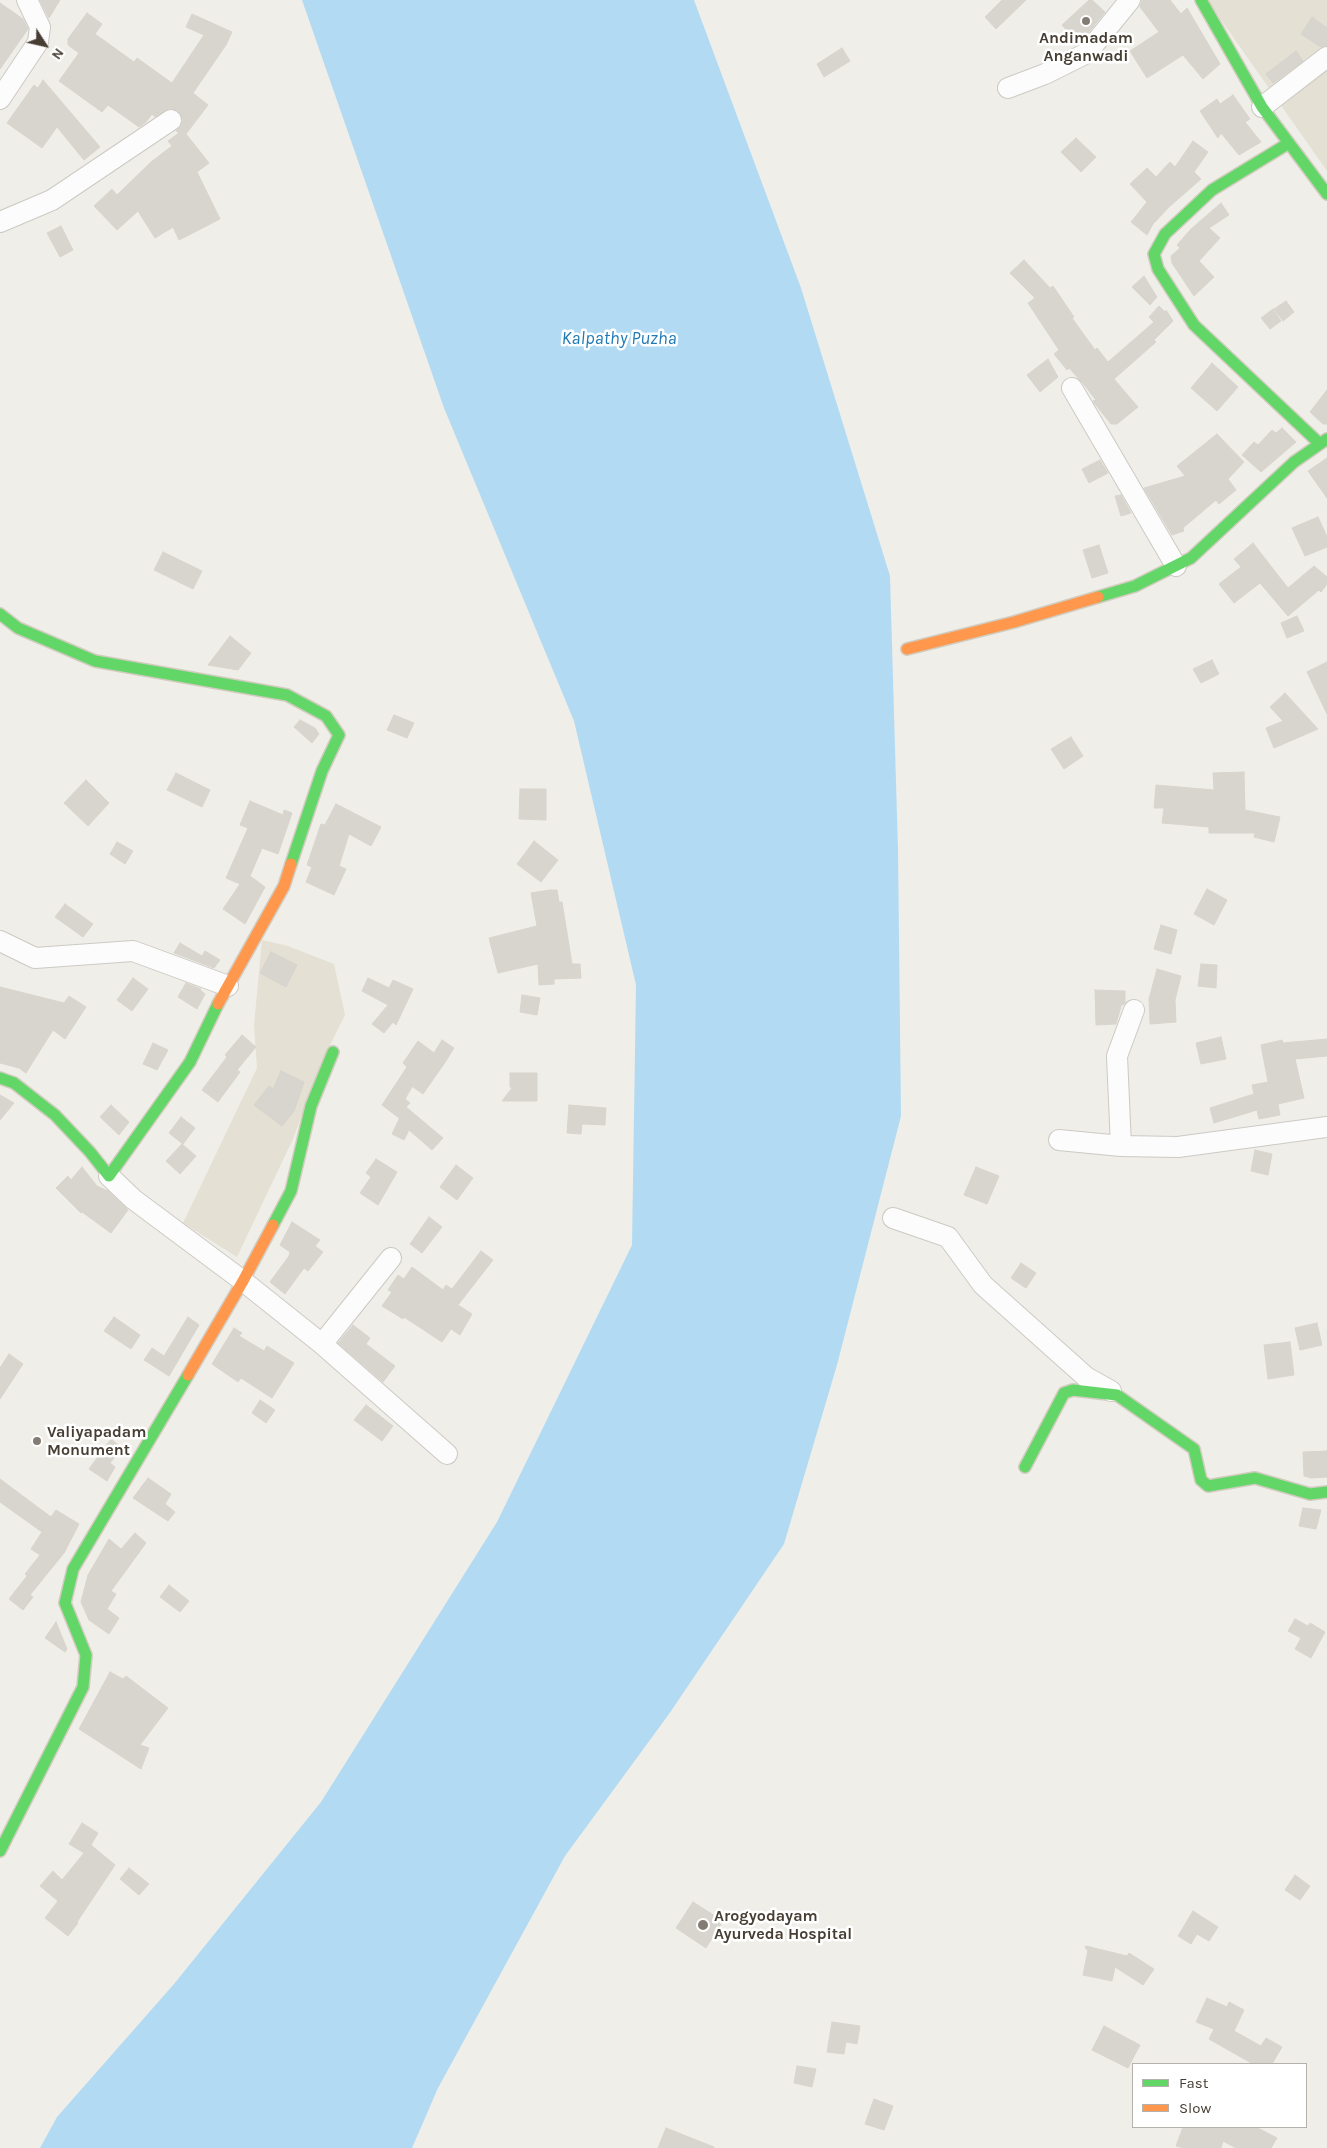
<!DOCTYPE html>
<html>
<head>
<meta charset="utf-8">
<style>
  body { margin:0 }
  #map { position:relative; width:1327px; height:2148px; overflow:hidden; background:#f0eee8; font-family:Karla,sans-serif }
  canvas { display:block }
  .legend { position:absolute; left:1132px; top:2063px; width:175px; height:65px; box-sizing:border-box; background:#fff; border:1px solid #b5b2ad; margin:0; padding:6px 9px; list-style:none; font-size:15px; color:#473e33 }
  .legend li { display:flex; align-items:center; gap:10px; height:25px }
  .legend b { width:25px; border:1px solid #b5b2ad }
  .north { position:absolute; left:20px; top:20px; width:50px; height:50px; -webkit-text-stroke:4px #fff; paint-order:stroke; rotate:125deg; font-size:14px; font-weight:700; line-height:20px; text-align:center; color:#473e33 }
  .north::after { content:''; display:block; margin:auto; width:18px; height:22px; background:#473e33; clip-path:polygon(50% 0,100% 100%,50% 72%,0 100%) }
</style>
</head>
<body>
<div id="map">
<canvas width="1327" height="2148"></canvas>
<ul class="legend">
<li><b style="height:6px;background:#63d668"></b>Fast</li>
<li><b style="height:6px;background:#ff974d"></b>Slow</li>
</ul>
<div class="north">N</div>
</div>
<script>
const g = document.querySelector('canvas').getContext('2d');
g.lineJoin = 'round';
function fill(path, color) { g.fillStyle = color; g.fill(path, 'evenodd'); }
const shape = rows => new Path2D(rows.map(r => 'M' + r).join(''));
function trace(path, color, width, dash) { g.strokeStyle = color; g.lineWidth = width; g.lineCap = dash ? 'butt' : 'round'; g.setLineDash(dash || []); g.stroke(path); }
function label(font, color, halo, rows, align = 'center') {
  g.font = font + ' Karla,sans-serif'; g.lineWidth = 5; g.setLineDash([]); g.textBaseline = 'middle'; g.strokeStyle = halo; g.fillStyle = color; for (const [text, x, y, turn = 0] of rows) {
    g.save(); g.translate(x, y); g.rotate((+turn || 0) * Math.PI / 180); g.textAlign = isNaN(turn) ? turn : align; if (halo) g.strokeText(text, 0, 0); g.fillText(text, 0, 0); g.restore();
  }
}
fill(shape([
  [1207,0,1327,0,1327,171],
  [262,940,288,946,334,964,345,1015,324,1057,293,1139,237,1257,183,1223,257,1068,254,1025]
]), '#e5e0d4');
fill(shape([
  [302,0,694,0,801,288,890,576,898,850,901,1116,837,1365,784,1544,669,1714,565,1856,438,2088,412,2148,40,2148,57,2117,174,1984,321,1802,497,1522,632,1245,636,985,574,721,444,408]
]), '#b2dbf3');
const building = shape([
  [40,0,60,0,49,18,40,0],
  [1002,0,1026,0,996,29,985,17,1002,0],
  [1089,0,1092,0,1105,12,1079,44,1062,25,1089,0],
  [1142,0,1170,0,1181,14,1187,8,1220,64,1203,79,1183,55,1147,78,1130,51,1159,32,1140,7,1142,0],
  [0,3,23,19,28,29,0,69,0,3],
  [87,13,102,24,95,34,134,62,137,58,172,83,204,35,186,27,192,14,232,32,226,45,193,93,208,105,186,134,209,163,197,172,220,219,179,240,173,227,155,238,138,211,117,230,94,206,112,189,117,195,151,162,172,146,168,141,179,133,176,131,181,126,183,120,181,114,177,110,170,108,155,117,152,114,146,122,139,127,108,105,102,112,59,81,79,53,68,45,68,39,87,13],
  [1312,17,1327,28,1327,45,1321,47,1301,34,1312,17],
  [842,48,850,61,824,77,817,64,842,48],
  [1296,51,1303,61,1273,83,1266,74,1296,51],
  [43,80,100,147,84,160,57,127,42,148,7,123,34,85,38,88,43,80],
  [1233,95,1250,119,1245,122,1261,142,1239,155,1221,133,1218,138,1200,111,1217,99,1220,104,1233,95],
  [1076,138,1096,157,1081,172,1061,152,1076,138],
  [1193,141,1208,152,1194,172,1201,179,1169,207,1153,224,1147,235,1131,222,1147,202,1130,184,1147,168,1156,177,1170,162,1175,167,1193,141],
  [1221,203,1229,215,1209,228,1220,238,1199,261,1214,277,1194,296,1172,263,1171,256,1180,248,1177,245,1191,229,1221,203],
  [61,226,73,250,60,257,47,233,61,226],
  [1024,260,1050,288,1053,286,1074,317,1072,318,1095,350,1097,348,1108,362,1154,322,1149,317,1159,306,1165,312,1166,310,1173,321,1154,340,1156,342,1114,379,1138,407,1117,424,1111,424,1095,404,1093,401,1096,400,1082,382,1069,368,1067,370,1054,354,1059,350,1028,303,1035,298,1010,273,1024,260],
  [1144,276,1157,297,1150,305,1132,287,1144,276],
  [1286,301,1294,312,1283,321,1274,309,1286,301],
  [1273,309,1281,321,1270,329,1261,318,1273,309],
  [1048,359,1058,377,1040,392,1027,375,1048,359],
  [1212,363,1238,387,1217,411,1191,388,1212,363],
  [1327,390,1327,424,1323,424,1310,412,1327,390],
  [1282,428,1296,442,1261,472,1242,455,1254,442,1258,445,1272,430,1276,433,1282,428],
  [1217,434,1244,462,1228,479,1236,490,1219,504,1216,500,1183,528,1184,531,1172,535,1144,488,1185,476,1177,466,1217,434],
  [1327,458,1327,498,1308,471,1327,458],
  [1100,460,1108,473,1089,483,1082,469,1100,460],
  [1121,495,1131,513,1121,516,1115,496,1121,495],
  [1318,517,1327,537,1327,547,1305,556,1292,528,1318,517],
  [1253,543,1288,588,1314,566,1327,577,1327,584,1321,592,1319,590,1288,616,1260,583,1234,603,1219,584,1241,567,1234,559,1253,543],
  [1099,545,1108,573,1092,578,1083,550,1099,545],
  [163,552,202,571,193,589,154,570,163,552],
  [1297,616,1304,631,1287,638,1281,623,1297,616],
  [230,636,251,653,238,670,208,665,230,636],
  [1212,660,1219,674,1201,683,1193,669,1212,660],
  [1327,662,1327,714,1307,672,1327,662],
  [1285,693,1318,729,1274,748,1266,728,1283,721,1270,707,1285,693],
  [394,715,414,723,407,738,387,730,394,715],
  [300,720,315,728,319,734,312,743,294,727,300,720],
  [1071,737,1083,756,1064,769,1051,749,1071,737],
  [1244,772,1245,810,1280,817,1274,842,1254,837,1255,833,1209,833,1209,827,1162,823,1164,808,1154,808,1156,785,1214,790,1213,773,1244,772],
  [176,773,210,790,202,807,167,790,176,773],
  [86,780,109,803,88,826,64,803,86,780],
  [520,789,546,789,546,820,519,819,520,789],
  [250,801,283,815,284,810,292,813,278,854,262,848,250,876,265,887,245,924,223,909,240,884,226,878,248,828,240,825,250,801],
  [336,804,381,827,371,846,349,834,339,866,346,869,334,895,306,882,312,867,307,865,321,824,325,825,336,804],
  [534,841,558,860,541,882,517,864,534,841],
  [117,842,133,851,125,864,110,854,117,842],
  [1207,889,1227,900,1214,925,1194,914,1207,889],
  [550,890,557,890,559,902,562,902,572,964,580,964,581,978,554,979,554,984,539,985,538,964,498,973,489,938,537,926,531,893,550,890],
  [65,904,93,924,83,937,55,917,65,904],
  [1161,925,1177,930,1171,954,1154,949,1161,925],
  [180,943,202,956,205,951,220,960,214,968,174,953,180,943],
  [271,952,297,965,286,987,260,973,271,952],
  [1201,964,1217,965,1216,988,1198,986,1201,964],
  [1157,969,1181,976,1175,1000,1176,1022,1150,1024,1149,999,1157,969],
  [133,978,148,989,132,1011,117,1000,133,978],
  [368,978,389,988,393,980,413,989,396,1025,393,1022,384,1033,372,1024,388,1005,362,991,368,978],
  [186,983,201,989,200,990,205,994,197,1009,178,997,186,983],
  [0,987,64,1003,69,996,86,1007,65,1039,53,1030,26,1073,19,1068,0,1063,0,987],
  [1095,990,1125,991,1125,1003,1121,1006,1116,1024,1096,1025,1095,990],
  [522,995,540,998,537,1015,520,1012,522,995],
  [242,1035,256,1047,237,1070,240,1072,218,1102,202,1090,227,1057,225,1055,242,1035],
  [1221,1037,1226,1059,1201,1064,1196,1043,1221,1037],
  [1327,1039,1327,1056,1295,1059,1304,1098,1278,1104,1280,1115,1259,1119,1257,1110,1214,1123,1210,1108,1254,1094,1252,1085,1268,1082,1261,1045,1282,1040,1283,1043,1327,1039],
  [442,1040,454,1048,446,1061,423,1094,413,1087,419,1075,405,1099,410,1103,406,1107,443,1138,432,1150,409,1130,404,1140,392,1134,402,1113,399,1118,382,1105,407,1067,403,1063,418,1041,434,1053,442,1040],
  [153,1043,168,1050,157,1070,143,1064,153,1043],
  [281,1071,304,1082,294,1111,282,1126,254,1105,269,1086,273,1089,281,1071],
  [510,1073,537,1073,537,1101,502,1101,512,1088,510,1087,510,1073],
  [0,1095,14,1103,0,1120,0,1095],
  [111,1105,129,1122,119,1135,100,1117,111,1105],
  [569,1105,606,1108,605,1125,582,1124,581,1134,567,1133,569,1105],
  [181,1117,195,1128,183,1144,169,1133,181,1117],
  [182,1144,196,1156,180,1174,166,1161,182,1144],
  [1255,1150,1272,1154,1268,1175,1251,1171,1255,1150],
  [376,1159,397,1172,378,1205,360,1193,371,1177,366,1173,376,1159],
  [456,1165,473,1178,457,1200,440,1187,456,1165],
  [82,1167,97,1186,108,1191,128,1210,111,1233,82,1212,81,1213,56,1188,68,1176,71,1180,82,1167],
  [976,1167,999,1176,987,1204,964,1195,976,1167],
  [429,1217,442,1227,422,1253,410,1244,429,1217],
  [292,1222,320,1240,315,1246,323,1252,308,1271,304,1268,285,1294,270,1282,289,1256,290,1252,280,1245,292,1222],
  [481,1251,493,1260,458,1305,472,1314,460,1335,451,1329,442,1342,404,1317,403,1319,382,1306,392,1292,388,1290,398,1275,404,1279,412,1267,443,1290,446,1285,452,1289,481,1251],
  [1021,1263,1036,1273,1026,1288,1011,1278,1021,1263],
  [114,1317,140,1335,131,1349,104,1331,114,1317],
  [188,1317,199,1325,169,1376,144,1360,152,1348,164,1356,188,1317],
  [1317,1323,1322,1345,1300,1350,1295,1328,1317,1323],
  [353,1325,370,1338,366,1344,395,1366,383,1382,338,1343,353,1325],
  [234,1328,242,1333,239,1336,264,1351,267,1346,294,1363,272,1398,241,1378,238,1382,212,1364,234,1328],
  [1290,1342,1294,1375,1268,1379,1264,1345,1290,1342],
  [9,1354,23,1364,0,1399,0,1368,9,1354],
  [260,1400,275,1410,266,1423,252,1413,260,1400],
  [366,1405,393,1426,382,1441,354,1420,366,1405],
  [111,1439,122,1448,110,1463,115,1467,107,1481,89,1469,111,1439],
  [1327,1451,1327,1477,1311,1478,1304,1476,1303,1452,1327,1451],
  [148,1478,171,1494,165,1504,175,1512,168,1521,133,1498,148,1478],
  [0,1479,51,1517,56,1510,79,1524,64,1553,30,1595,33,1597,23,1610,9,1599,27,1576,25,1574,40,1555,31,1549,42,1532,0,1502,0,1479],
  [1303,1508,1321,1510,1316,1529,1299,1526,1303,1508],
  [135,1533,146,1543,111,1591,116,1594,107,1609,119,1618,109,1634,89,1620,81,1602,88,1575,109,1539,121,1549,135,1533],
  [169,1585,189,1601,180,1612,160,1597,169,1585],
  [1295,1619,1308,1626,1310,1623,1325,1632,1311,1658,1295,1649,1301,1638,1288,1631,1295,1619],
  [56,1622,67,1649,65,1652,45,1638,56,1622],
  [110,1672,123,1679,126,1676,168,1708,140,1745,149,1748,141,1769,79,1729,110,1672],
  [82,1823,98,1833,91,1845,115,1865,77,1922,78,1923,68,1936,45,1918,58,1901,40,1886,53,1871,62,1880,84,1853,69,1844,82,1823],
  [129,1868,149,1884,139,1895,120,1879,129,1868],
  [1295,1875,1310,1886,1300,1900,1285,1890,1295,1875],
  [693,1902,723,1921,706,1948,676,1928,693,1902],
  [1193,1911,1218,1927,1209,1941,1197,1934,1191,1944,1178,1936,1193,1911],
  [1086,1946,1127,1956,1129,1953,1154,1969,1143,1985,1115,1967,1112,1981,1083,1975,1088,1950,1085,1948,1086,1946],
  [1207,1998,1227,2007,1229,2002,1244,2010,1234,2031,1261,2046,1266,2038,1282,2047,1272,2064,1253,2064,1209,2039,1214,2029,1196,2022,1207,1998],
  [832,2022,860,2026,857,2044,846,2042,844,2054,827,2052,832,2022],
  [1104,2026,1140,2045,1128,2068,1092,2050,1104,2026],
  [797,2066,816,2069,812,2087,794,2083,797,2066],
  [874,2099,893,2106,884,2130,865,2124,874,2099],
  [1183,2127,1256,2127,1277,2138,1271,2148,1236,2148,1223,2141,1221,2148,1184,2148,1176,2146,1183,2127],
  [666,2128,714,2147,714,2148,658,2148,666,2128]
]);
fill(building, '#d8d5cf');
trace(building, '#d8d4cd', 1);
const street = shape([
  [1008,88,1045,74,1087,53,1130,0],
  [0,99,38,42,40,27,27,0],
  [1262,107,1327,57],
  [0,222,52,200,171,120],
  [1072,388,1176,566],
  [0,941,35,958,133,951,228,986],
  [1059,1140,1121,1146,1178,1147,1327,1127],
  [1121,1146,1117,1056,1134,1010],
  [109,1176,133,1199,243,1281,322,1344,447,1454],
  [893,1218,948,1237,983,1285,1086,1377,1111,1391],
  [322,1344,391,1258]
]);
const fast = shape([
  [1201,0,1262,107,1327,194],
  [1289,143,1212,190,1165,234,1154,254,1158,269,1194,325,1320,444],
  [1098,597,1135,586,1191,558,1294,462,1327,439],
  [0,614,18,628,95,661,287,695,326,716,339,735,322,771,291,864],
  [0,1078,14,1083,55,1115,90,1152,109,1176,190,1062,218,1004],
  [273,1225,291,1191,311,1106,333,1052],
  [1025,1467,1064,1393,1073,1390,1117,1395,1194,1449,1201,1480,1208,1486,1255,1478,1310,1494,1327,1492],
  [0,1851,83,1687,86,1655,65,1603,73,1569,188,1375]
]);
const slow = shape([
  [907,649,1014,622,1098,597],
  [218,1004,284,886,291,864],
  [188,1375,243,1281,273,1225]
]);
trace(street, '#cccac4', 22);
trace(fast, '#d1ccbf', 14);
trace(slow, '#d1ccbf', 14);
trace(street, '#fdfcfc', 20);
trace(fast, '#63d668', 11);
trace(slow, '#ff974d', 11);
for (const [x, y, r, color] of [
  [1086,21,5,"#827c72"],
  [37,1441,5,"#827c72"],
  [703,1925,6,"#827c72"]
]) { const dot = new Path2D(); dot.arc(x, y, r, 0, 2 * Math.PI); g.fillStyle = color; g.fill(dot); trace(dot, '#fff', 2); }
label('bold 16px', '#473e33', '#fff', [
  ["Andimadam",1086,38,"center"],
  ["Anganwadi",1086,56,"center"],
  ["Valiyapadam",47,1432],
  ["Monument",47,1450],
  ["Arogyodayam",714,1916],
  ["Ayurveda Hospital",714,1934]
], 'left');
label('italic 18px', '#207ab5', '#fff', [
  ["Kalpathy Puzha",619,339]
]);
</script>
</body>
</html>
